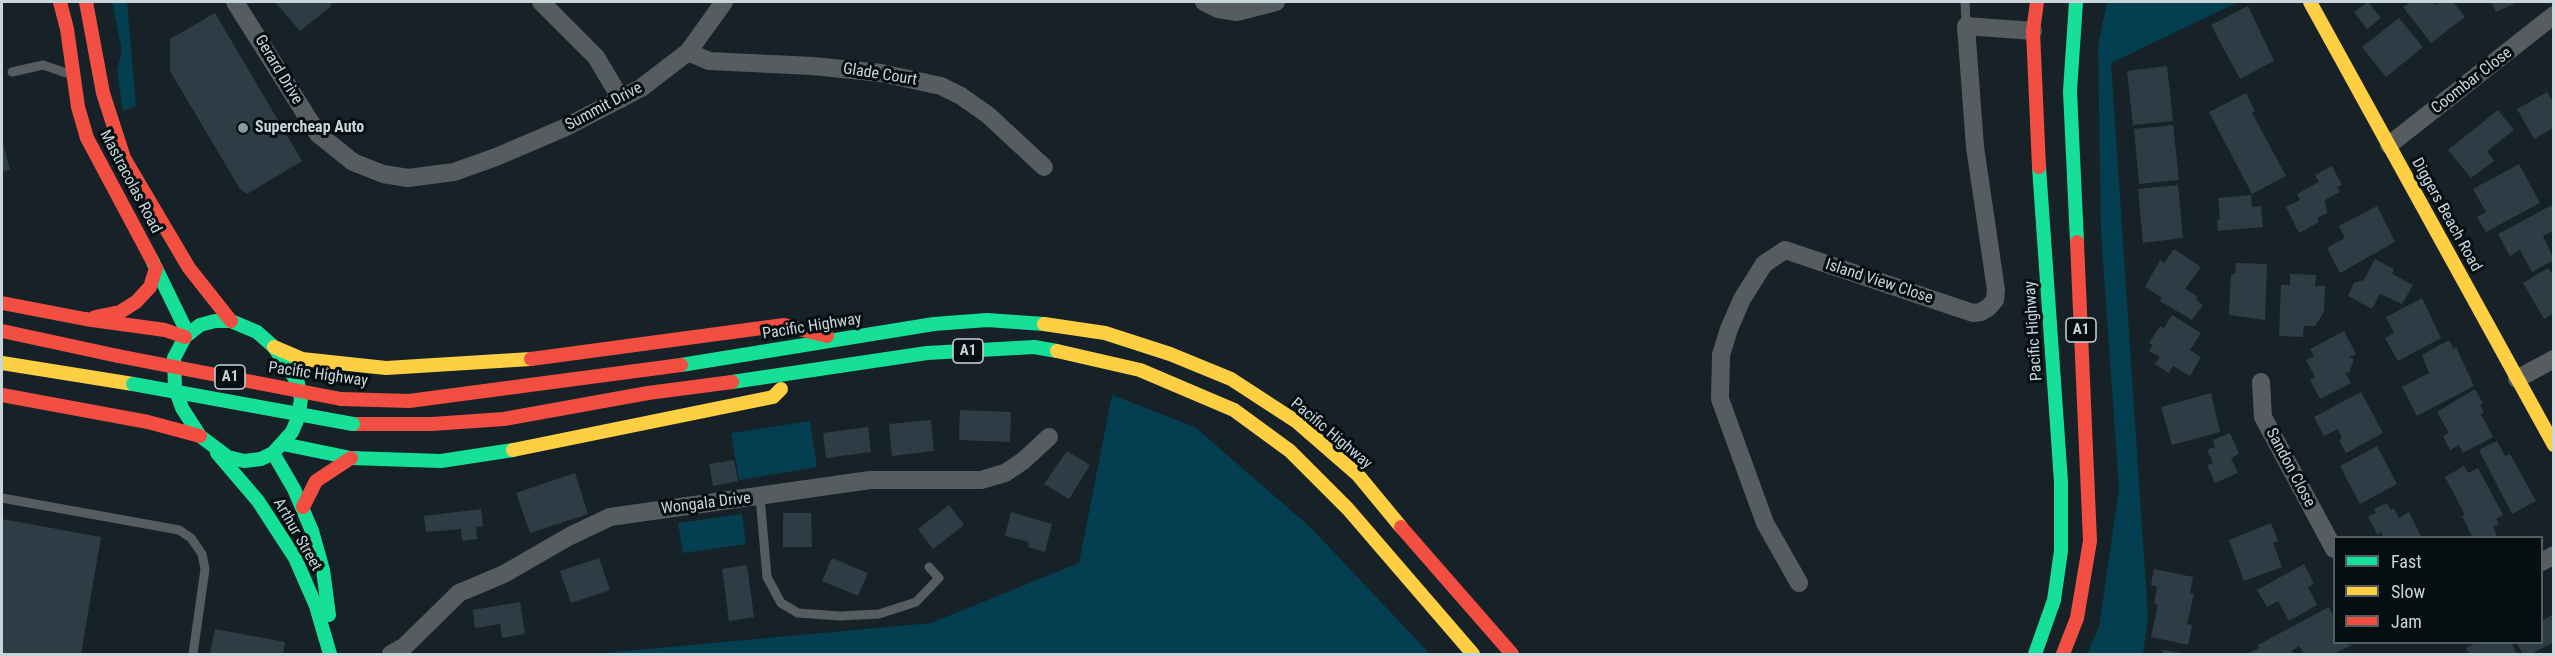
<!DOCTYPE html>
<html>
<head>
<meta charset="utf-8">
<style>
  body { margin:0 }
  #map { position:relative; width:2555px; height:656px; overflow:hidden; background:#162227; font-family:"Roboto Condensed",sans-serif }
  canvas { display:block }
  .frame { position:absolute; inset:0; border:3px solid #c8d6db; pointer-events:none }
  .legend { position:absolute; left:2333px; top:536px; width:210px; height:108px; box-sizing:border-box; background:#050e11; border:2px solid #535e62; margin:0; padding:8px 10px; list-style:none; font-size:18px; color:#c8d6db }
  .legend li { display:flex; align-items:center; gap:12px; height:30px }
  .legend b { width:30px; border:2px solid #535e62 }
</style>
</head>
<body>
<div id="map">
<canvas width="2555" height="656"></canvas>
<div class="frame"></div>
<ul class="legend">
<li><b style="height:8px;background:#16e098"></b>Fast</li>
<li><b style="height:8px;background:#ffcf43"></b>Slow</li>
<li><b style="height:8px;background:#f24e42"></b>Jam</li>
</ul>
</div>
<script>
const g = document.querySelector('canvas').getContext('2d');
g.lineJoin = 'round';
function fill(path, color) { g.fillStyle = color; g.fill(path, 'evenodd'); }
const shape = rows => new Path2D(rows.map(r => 'M' + r).join(''));
function trace(path, color, width, dash) { g.strokeStyle = color; g.lineWidth = width; g.lineCap = dash ? 'butt' : 'round'; g.setLineDash(dash || []); g.stroke(path); }
function label(font, color, halo, rows, align = 'center') {
  g.font = font + ' "Roboto Condensed",sans-serif'; g.lineWidth = 6; g.setLineDash([]); g.textBaseline = 'middle'; g.strokeStyle = halo; g.fillStyle = color; for (const [text, x, y, turn = 0] of rows) {
    g.save(); g.translate(x, y); g.rotate((+turn || 0) * Math.PI / 180); g.textAlign = isNaN(turn) ? turn : align; if (halo) g.strokeText(text, 0, 0); g.fillText(text, 0, 0); g.restore();
  }
}
fill(shape([
  [112,2,127,2,136,106,123,111,117,70,122,51],
  [2107,2,2238,2,2111,63,2148,617,2143,654,2087,654,2099,627,2119,489,2101,233,2098,45],
  [1112,395,1195,427,1310,527,1430,654,592,654,931,623,1079,563],
  [810,421,817,467,739,480,731,433],
  [742,514,746,544,683,553,678,523]
]), '#033f50');
fill(shape([
  [275,2,332,2,330,7,300,31],
  [2368,2,2381,18,2367,29,2354,12],
  [2411,2,2432,2,2435,5,2440,2,2453,2,2465,17,2431,43,2403,7],
  [2491,2,2518,2,2496,12],
  [2248,6,2274,61,2240,79,2211,25],
  [215,13,302,161,247,194,240,189,170,71,170,39],
  [2399,18,2423,47,2386,77,2362,47],
  [2167,66,2173,121,2133,125,2127,71],
  [2547,92,2554,103,2554,122,2551,124,2553,128,2534,139,2517,109],
  [2246,93,2255,111,2252,113,2286,176,2252,194,2209,112],
  [2498,110,2514,130,2487,151,2494,161,2471,178,2448,150],
  [2173,125,2179,180,2139,184,2134,129],
  [2,139,10,170,2,171],
  [2519,164,2540,203,2486,232,2477,217,2486,212,2473,189],
  [2332,166,2342,185,2337,187,2340,192,2325,200,2327,213,2317,218,2319,222,2299,233,2286,207,2300,200,2297,194,2319,182,2315,175],
  [2178,185,2183,238,2143,243,2138,189],
  [2251,195,2252,207,2261,206,2263,227,2218,231,2217,220,2220,219,2218,198],
  [2552,205,2554,230,2543,236,2554,260,2532,272,2520,250,2510,256,2498,234],
  [2377,206,2395,242,2340,273,2327,248,2345,238,2339,226],
  [2174,249,2201,267,2185,289,2198,297,2196,300,2203,305,2192,320,2160,301,2162,298,2145,287,2160,260,2164,263],
  [2375,259,2394,269,2392,274,2413,285,2402,304,2380,294,2372,309,2348,296,2354,283,2364,280],
  [2236,263,2267,264,2265,320,2229,315,2231,274,2235,274],
  [2548,268,2554,276,2554,313,2544,319,2523,283],
  [2290,274,2316,275,2315,286,2325,286,2324,312,2315,326,2304,326,2303,337,2279,336,2281,285,2290,285],
  [2422,298,2441,338,2398,361,2385,338,2394,333,2386,317],
  [2172,315,2201,333,2190,350,2201,357,2190,376,2173,366,2169,373,2155,364,2160,357,2149,351,2153,345,2149,343,2160,326,2164,328],
  [2344,331,2356,354,2349,357,2354,359,2349,373,2345,372,2351,383,2320,399,2310,380,2315,377,2306,360,2314,356,2310,349],
  [2449,340,2454,349,2456,347,2474,386,2417,416,2402,387,2429,373,2422,355],
  [2475,389,2483,404,2480,405,2484,412,2481,414,2493,437,2463,453,2459,445,2450,450,2443,436,2449,433,2437,412],
  [2361,392,2383,433,2346,453,2339,440,2342,438,2338,429,2324,436,2314,417],
  [2211,393,2220,432,2172,445,2161,407],
  [960,410,1011,412,1010,442,959,440],
  [931,420,934,451,892,456,889,424],
  [868,427,871,452,826,458,823,433],
  [2230,433,2239,454,2231,458,2238,473,2215,483,2207,465,2213,463,2207,450,2215,447,2213,440],
  [2497,441,2505,456,2510,454,2536,501,2512,514,2479,450],
  [2377,446,2397,484,2360,504,2340,466],
  [1067,451,1090,465,1069,499,1044,484],
  [734,460,738,481,713,486,709,464],
  [2464,466,2468,473,2478,468,2503,515,2496,519,2499,524,2493,527,2498,538,2473,538,2462,516,2465,515,2445,477],
  [575,473,588,514,530,533,516,493],
  [2387,503,2391,510,2394,508,2399,518,2409,512,2422,538,2384,538,2381,532,2377,534,2368,517,2376,513,2374,509],
  [949,505,964,525,933,549,918,529],
  [481,509,483,526,476,527,477,539,462,541,461,529,426,532,424,516],
  [1011,512,1052,524,1045,552,1028,547,1029,542,1005,536],
  [783,513,811,513,812,547,783,547],
  [2,519,101,537,81,654,2,654],
  [2271,523,2278,541,2273,543,2282,567,2244,581,2229,540],
  [599,558,610,590,571,603,560,571],
  [832,558,868,573,858,596,822,581],
  [2304,564,2314,584,2308,587,2317,605,2289,621,2278,601,2267,607,2257,590],
  [747,565,754,617,729,621,722,569],
  [2154,569,2193,577,2190,593,2194,594,2187,624,2192,625,2188,645,2151,637,2158,605,2154,604,2157,587,2151,585],
  [520,602,525,634,502,638,500,624,475,628,473,610],
  [2329,607,2334,617,2334,642,2352,645,2334,654,2304,654,2299,646,2291,651,2294,654,2247,654,2259,648,2258,645],
  [2554,614,2554,642,2531,654,2523,654,2516,642,2542,642,2542,621],
  [215,629,285,642,283,654,210,654],
  [2478,642,2511,642,2517,654,2465,654,2469,653,2466,648],
  [2163,650,2182,653,2181,654,2162,654]
]), '#2e3d45');
trace(shape([
  [1965,2,1966,26],
  [12,72,43,65,72,75],
  [760,497,767,577,781,603,798,613,840,616,879,614,916,602,939,578,929,567],
  [2,498,179,530,191,538,202,554,205,569,193,654]
]), '#575d5e', 9);
trace(shape([
  [235,2,318,134,353,162,383,174,408,178,454,172,496,157,564,128,641,88,688,52,724,2],
  [541,2,596,57,621,99],
  [1204,2,1218,9,1237,12,1276,2],
  [688,52,709,61,813,66,881,73,941,86,961,96,988,115,1044,167],
  [2389,145,2554,15],
  [2517,379,2554,359],
  [2261,382,2263,417,2334,549],
  [2542,562,2554,555],
  [1799,583,1765,523,1720,399,1721,355,1729,329,1742,299,1764,264,1785,250,1973,313,1981,312,1989,307,1995,300,1996,290,1975,147,1966,26,2033,31],
  [391,654,405,646,459,593,504,574,570,536,610,517,870,480,981,480,1005,473,1023,461,1049,437]
]), '#575d5e', 18);
trace(shape([
  [2076,2,2070,91,2077,242],
  [152,260,188,334],
  [215,321,231,321,257,332,274,347,298,383,301,399,298,418,292,432,273,453,261,459,244,461,228,457,200,436,182,408,175,388,174,358,185,337,200,325,215,321],
  [681,365,934,324,987,320,1044,324],
  [732,382,927,353,1034,347,1057,351],
  [283,444,351,458,441,461,513,450],
  [217,453,258,501,295,558,316,606,330,654],
  [273,453,294,489,312,531,323,570,329,615],
  [2035,654,2054,600,2061,551,2061,482,2039,167]
]), '#16e098', 14);
trace(shape([
  [2310,2,2554,445],
  [1044,324,1105,333,1170,354,1231,379,1297,422,1358,475,1401,527],
  [274,347,302,359,386,368,531,359],
  [1057,351,1140,370,1234,410,1290,451,1348,509,1473,654],
  [2,363,133,384],
  [513,450,773,397,781,389]
]), '#ffcf43', 14);
trace(shape([
  [60,2,67,29,78,107,87,138,152,260],
  [86,2,103,93,124,158,189,268,231,321],
  [2037,2,2033,31,2039,167],
  [2,303,85,319,165,330,185,337],
  [95,317,120,312,136,302,150,287,156,268],
  [2,331,118,356],
  [531,359,784,325,827,336],
  [2,395,148,422,200,436],
  [341,399,409,401,681,365],
  [353,424,432,424,504,419,648,393,732,382],
  [303,507,316,481,351,458],
  [1401,527,1512,654],
  [2063,654,2077,618,2090,541,2077,242]
]), '#f24e42', 14);
trace(shape([
  [133,384,353,424]
]), '#16e098', 14);
trace(shape([
  [118,356,341,399]
]), '#f24e42', 14);
for (const [x, y, r, color] of [
  [243,128,6,"#8a979c"]
]) { const dot = new Path2D(); dot.arc(x, y, r, 0, 2 * Math.PI); g.fillStyle = color; g.fill(dot); trace(dot, '#050e11', 2); }
for (const [x, y, w] of [
  [2081,330,30],
  [968,351,30],
  [230,377,30]
]) { const box = new Path2D(); box.roundRect(x - w / 2, y - 12, w, 24, 4.5); g.fillStyle = '#050e11'; g.fill(box); trace(box, '#c8d6db', 1.5); }
label('bold 15px', '#c8d6db', null, [
  ["A1",2081,330],
  ["A1",968,351],
  ["A1",230,377]
]);
label('16px', '#c8d6db', '#050e11', [
  ["Gerard Drive",278,70,59],
  ["Glade Court",880,75,9],
  ["Coombar Close",2472,81,-38],
  ["Summit Drive",604,107,-28],
  ["Mastracolas Road",130,182,62],
  ["Diggers Beach Road",2446,215,61],
  ["Island View Close",1879,282,18],
  ["Pacific Highway",812,327,-9],
  ["Pacific Highway",2034,331,-94],
  ["Pacific Highway",318,375,8],
  ["Pacific Highway",1331,434,40],
  ["Sandon Close",2290,468,62],
  ["Wongala Drive",706,504,-7],
  ["Arthur Street",297,535,60]
]);
label('bold 16px', '#c8d6db', '#050e11', [
  ["Supercheap Auto",255,128]
], 'left');
</script>
</body>
</html>
